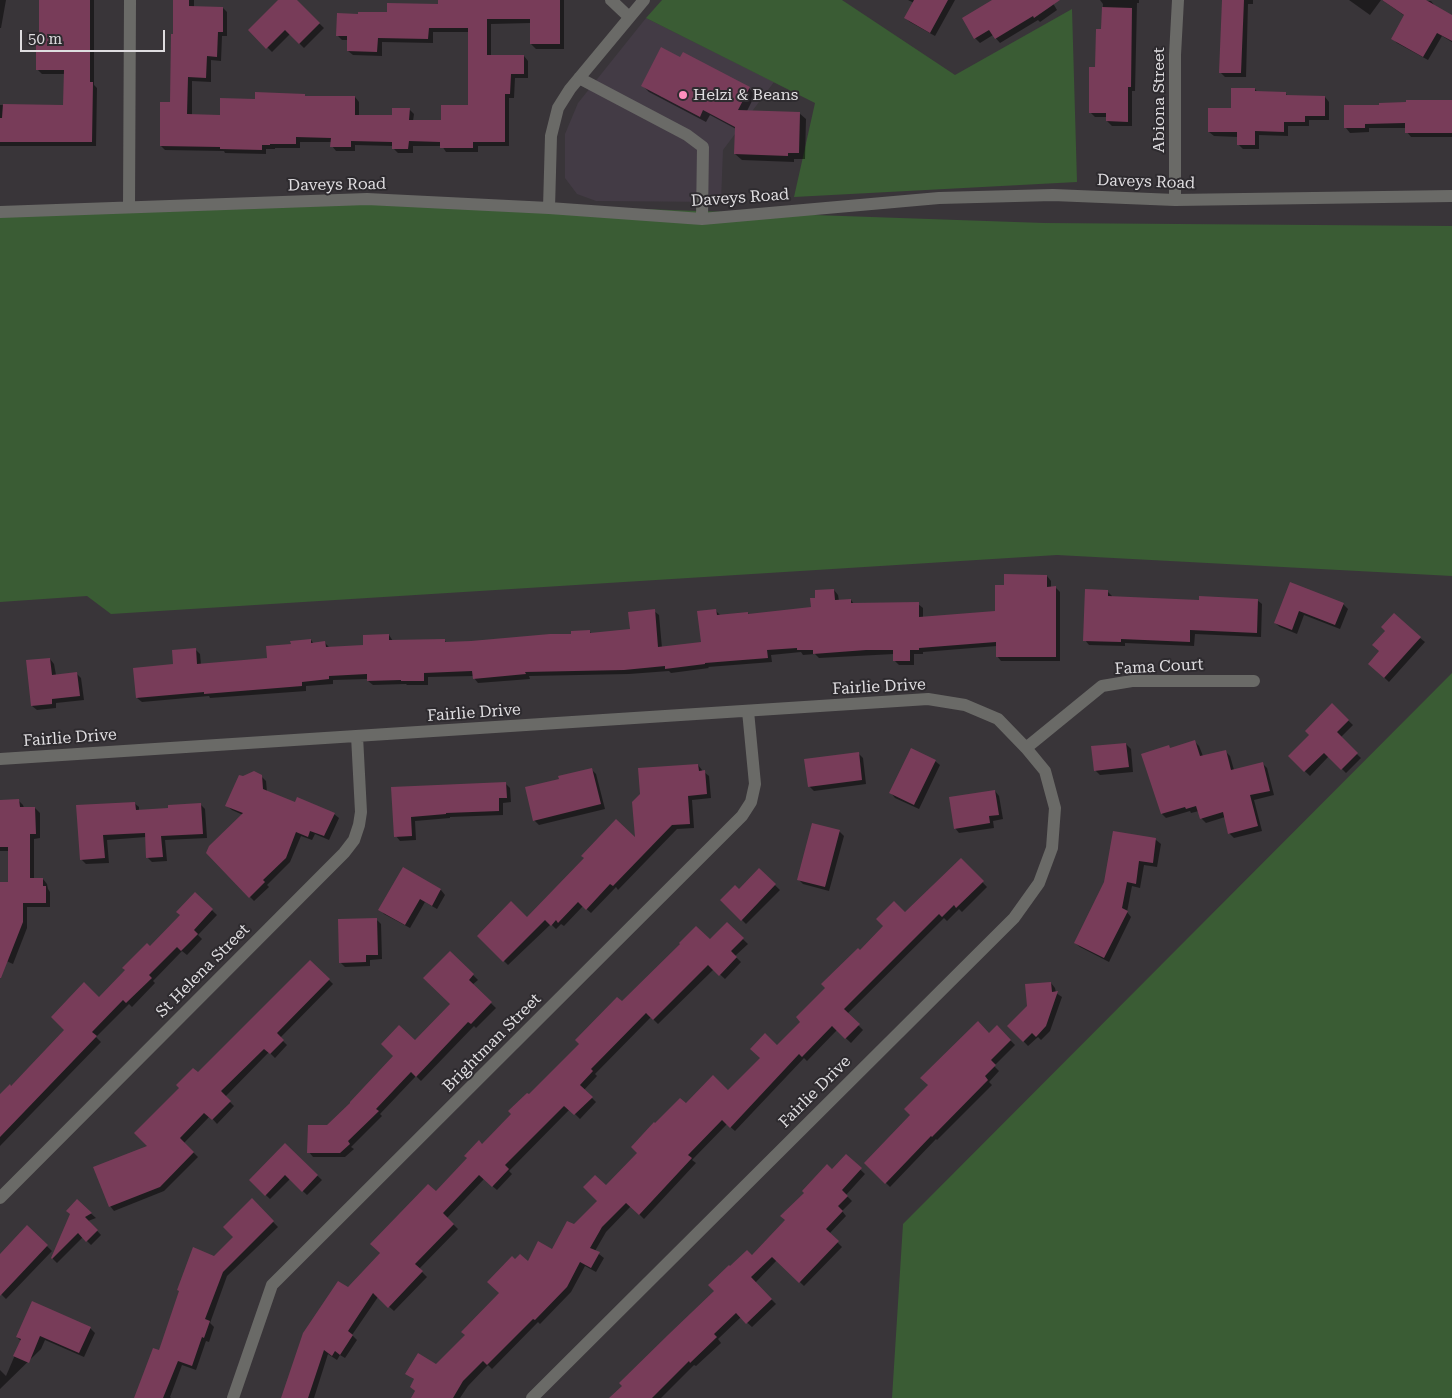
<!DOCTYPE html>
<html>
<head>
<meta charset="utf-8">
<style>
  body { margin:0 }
  #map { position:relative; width:1452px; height:1398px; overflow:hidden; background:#393539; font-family:"Roboto Serif",serif }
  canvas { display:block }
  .scale { position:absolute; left:20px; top:30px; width:145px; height:22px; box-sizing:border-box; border:2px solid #dfdde0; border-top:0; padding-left:6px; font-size:15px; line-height:18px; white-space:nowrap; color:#dfdde0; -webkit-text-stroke:4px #2e2b2f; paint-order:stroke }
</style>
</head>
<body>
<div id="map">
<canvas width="1452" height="1398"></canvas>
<div class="scale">50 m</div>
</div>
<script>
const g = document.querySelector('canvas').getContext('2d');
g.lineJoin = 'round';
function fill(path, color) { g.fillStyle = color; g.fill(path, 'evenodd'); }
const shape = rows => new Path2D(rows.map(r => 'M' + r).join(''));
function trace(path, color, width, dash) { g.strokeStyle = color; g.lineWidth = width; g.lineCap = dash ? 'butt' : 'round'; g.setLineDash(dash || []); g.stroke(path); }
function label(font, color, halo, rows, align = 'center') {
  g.font = font + ' "Roboto Serif",serif'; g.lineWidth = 4; g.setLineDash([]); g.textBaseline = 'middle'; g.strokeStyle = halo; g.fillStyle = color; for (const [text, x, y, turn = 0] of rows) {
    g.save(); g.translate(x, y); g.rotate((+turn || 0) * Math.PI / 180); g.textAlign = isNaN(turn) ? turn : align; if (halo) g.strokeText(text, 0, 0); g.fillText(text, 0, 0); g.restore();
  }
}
fill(shape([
  [646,18,774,82,723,150,721,202,596,201,577,194,565,178,565,134,578,103]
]), '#433b45');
fill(shape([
  [662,0,842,0,955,75,1072,9,1077,182,794,197,815,103,646,18],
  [354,199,1044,223,1452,226,1452,576,1057,555,111,614,87,596,0,602,0,216],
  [1452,673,1452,1398,892,1398,903,1224]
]), '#3a5c34');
fill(shape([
  [0,0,6,0,1,28,0,28],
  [40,0,94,0,94,85,97,88,96,146,0,146,0,105,64,106,65,74,42,74,37,69,40,46],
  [175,0,194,0,194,7,223,8,227,12,227,36,222,36,221,61,211,60,211,82,192,81,192,116,221,116,256,100,304,95,306,97,355,97,359,102,359,116,393,117,409,109,414,114,413,121,442,122,469,107,469,32,433,32,433,43,382,42,382,56,353,55,348,51,348,40,342,40,338,36,388,14,439,5,439,0,564,0,564,49,536,49,531,44,531,23,491,24,491,56,524,56,528,61,528,78,515,78,514,98,509,98,509,146,478,146,478,152,446,152,442,146,413,146,413,153,398,153,393,148,393,146,355,145,355,151,336,151,332,146,332,142,300,142,300,148,275,148,275,149,266,149,266,154,225,153,224,151,165,150,161,146,171,103],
  [280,0,295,0,324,28,304,48,290,34,272,52,250,30],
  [908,0,955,0,935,36,910,22,905,18,914,3],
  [994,0,1051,0,1057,10,1040,22,1038,20,1000,43,993,35,980,43,975,38],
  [1100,0,1139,0,1139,3,1137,3,1135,91,1132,91,1132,126,1112,126,1107,121,1107,117,1095,117,1090,112,1102,30,1103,4],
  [1225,0,1253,0,1253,4,1248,4,1246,77,1225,77,1220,72],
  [1349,0,1381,0,1370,15],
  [1382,0,1431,1,1435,6,1452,16,1452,42,1442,36,1428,60,1397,43,1392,38,1405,16],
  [643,86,749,88,755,95,747,111,799,113,806,119,805,159,794,159,794,162,742,160,735,154,736,129,710,115,706,122,649,92],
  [1255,89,1258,93,1285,93,1288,96,1325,97,1329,102,1329,120,1309,120,1309,126,1288,126,1288,136,1259,135,1259,149,1243,149,1238,144,1238,137,1214,136,1209,132],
  [1452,102,1452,137,1411,137,1407,132,1407,128,1369,128,1369,132,1350,133,1346,128,1380,106],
  [1047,576,1051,581,1051,588,1056,588,1060,592,1060,661,1001,661,997,656,997,646,923,652,923,654,914,654,914,665,899,665,894,660,894,654,819,658,815,654,803,655,801,652,771,655,772,662,708,667,709,668,671,673,669,671,629,674,529,676,530,679,478,683,474,678,474,676,428,677,428,685,407,685,406,684,373,685,368,681,368,679,333,680,333,684,306,686,306,691,210,698,209,696,142,702,137,698,195,649,200,654,201,665,269,659,292,646,311,640,314,644,325,643,330,648,365,646,389,635,393,641,444,640,447,643,572,636,590,632,592,634,631,630,654,611,659,615,662,648,702,644,716,611,721,616,748,613,749,615,812,608,834,590,838,595,839,601,851,600,854,604,918,604,923,608,923,618,997,612,1006,586],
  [1290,584,1343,604,1348,609,1340,629,1304,615,1297,634,1280,627,1275,623],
  [1107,591,1112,596,1112,598,1200,601,1257,600,1262,604,1261,637,1195,634,1194,646,1125,643,1125,646,1089,645,1085,640],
  [1420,638,1425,642,1389,682,1374,668],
  [50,659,54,664,56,675,76,673,81,678,84,700,56,703,56,708,37,710,32,706],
  [1332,705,1353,725,1340,738,1361,758,1346,773,1329,756,1310,776,1289,756,1311,735],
  [1195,742,1199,746,1203,756,1225,751,1230,756,1234,770,1262,763,1267,768,1274,795,1254,800,1262,831,1234,838,1229,833,1225,817,1206,823,1202,819,1199,811,1191,813,1190,811,1166,818,1162,814,1171,749],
  [1126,744,1131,749,1133,772,1100,775,1095,770],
  [858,753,863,758,866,784,814,791,809,786],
  [935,761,940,765,919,809,895,798,891,793],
  [698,765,702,770,703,772,704,772,709,776,711,798,692,800,694,828,677,829,618,890,616,887,591,913,583,906,564,926,561,924,556,929,551,924,508,965,479,936,527,919,636,840],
  [591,769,596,774,605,809,539,825,534,820,560,780],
  [261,776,266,781,267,792,295,804,334,814,339,818,329,840,315,834,312,840,301,836,290,862,267,885,269,887,254,901,207,853,243,815,232,810,227,806],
  [505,783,510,788,511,802,503,803,503,815,450,817,450,818,415,821,416,840,400,841,396,836,392,789],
  [995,791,999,796,1003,819,993,821,994,828,959,833,955,828],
  [0,801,19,801,23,805,24,808,35,808,40,813,40,838,34,839,34,880,43,879,47,884,48,889,50,892,50,907,27,907,27,928,13,964,4,960,0,971,0,883,9,883,9,851,0,851],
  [134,803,139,807,139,811,170,809,201,805,205,809,207,838,165,840,167,861,152,862,147,857,146,837,107,840,109,863,86,864,81,859,78,806],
  [839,831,844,836,829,891,803,884,799,880],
  [1114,833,1156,840,1161,844,1157,867,1144,865,1140,888,1132,886,1127,912,1131,917,1109,962,1080,947,1075,943,1106,882],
  [961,860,987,887,962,912,959,909,947,921,944,918,847,1014,863,1030,851,1043,837,1030,807,1061,804,1058,735,1131,727,1124,692,1160,696,1163,644,1219,631,1206,606,1232,595,1251,604,1258,596,1272,585,1266,571,1292,540,1324,538,1322,492,1369,488,1365,468,1386,460,1398,412,1398,416,1392,411,1387,415,1380,407,1374,437,1366,467,1335,501,1293,515,1260,528,1263,553,1250,574,1226,599,1201,606,1187,686,1105,728,1092,778,1047,802,1022,860,952,905,914],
  [403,869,441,890,445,895,437,909,425,902,410,928,384,914,380,909],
  [759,870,780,890,746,924,722,900,739,890],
  [195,894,217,915,198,935,202,939,187,955,182,951,153,981,155,983,132,1007,129,1004,96,1037,101,1042,0,1146,0,1097,150,948,181,915],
  [376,919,381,924,382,959,370,960,370,966,345,967,340,962],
  [727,924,748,944,735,956,741,962,725,979,714,969,658,1024,651,1017,595,1074,597,1076,584,1090,596,1102,580,1119,570,1109,509,1171,512,1174,497,1190,484,1179,447,1218,458,1229,419,1269,427,1277,394,1311,378,1297,352,1335,357,1340,345,1358,340,1355,337,1360,328,1354,314,1398,283,1398,348,1289,436,1192,529,1096,622,1003,710,941],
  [450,952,478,980,472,985,496,1008,476,1028,474,1026,421,1081,416,1076,380,1114,382,1116,351,1147,354,1149,345,1157,313,1157,309,1152,328,1127,415,1042,451,1004],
  [310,961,333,984,280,1038,287,1045,275,1058,269,1052,225,1097,234,1106,217,1124,210,1116,184,1143,198,1157,164,1191,114,1211,110,1206,198,1074],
  [1051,983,1055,988,1056,993,1062,997,1050,1031,1041,1040,1038,1037,1028,1046,1009,1026],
  [997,1027,1015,1045,994,1066,999,1071,989,1082,992,1085,937,1140,936,1139,890,1187,866,1163,912,1115,929,1085],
  [285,1145,322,1180,307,1195,290,1179,270,1199,250,1180],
  [846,1156,865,1174,846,1195,852,1201,842,1211,846,1216,829,1234,842,1247,804,1286,777,1260,755,1283,776,1304,752,1327,741,1317,718,1339,721,1343,696,1366,694,1365,661,1398,611,1398,752,1256],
  [252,1200,278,1227,227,1276,210,1323,214,1327,209,1342,206,1341,196,1370,182,1365,170,1397,171,1398,136,1398,160,1352,214,1257,235,1237],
  [77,1201,96,1218,88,1221,101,1235,91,1245,83,1237,57,1263,52,1258],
  [27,1227,52,1251,6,1299,0,1293,0,1256],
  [90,1328,95,1333,84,1357,45,1340,41,1349,0,1389,0,1370,6,1376,21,1341,17,1337]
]), '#0007');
fill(shape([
  [39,0,90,0,90,82,93,82,92,142,0,142,0,118,2,118,3,104,63,105,64,70,36,70,36,45,39,45],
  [173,0,189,0,189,6,223,7,223,32,218,32,217,57,207,56,206,78,188,77,187,114,220,115,220,98,255,99,255,92,305,94,305,96,355,96,355,115,392,115,392,108,410,108,409,120,441,120,441,105,468,105,468,28,429,28,428,39,378,38,377,52,347,51,347,36,336,36,337,13,358,14,358,12,387,12,387,3,438,4,438,0,560,0,560,44,530,44,530,19,487,19,487,55,524,55,524,74,511,74,510,94,505,94,505,142,473,142,473,148,440,148,440,142,409,141,408,149,392,149,392,142,351,141,351,147,330,147,331,138,296,137,296,144,270,144,270,145,262,145,262,150,220,149,220,147,160,146,160,102,170,102,171,34,173,34],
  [278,0,297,0,320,23,299,44,285,30,266,49,248,30],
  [914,0,948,0,930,33,904,18],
  [992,0,1060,0,1034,18,1033,16,995,39,989,30,974,39,962,18],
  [1222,0,1244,0,1241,73,1219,73],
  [1382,0,1426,0,1452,15,1452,41,1437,33,1423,57,1391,39,1404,15],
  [1102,7,1132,8,1131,87,1128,87,1128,122,1106,121,1106,113,1089,113,1089,67,1095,67,1096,29,1101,29],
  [661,47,680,57,683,52,750,87,738,110,800,112,799,153,788,153,788,156,734,154,735,127,703,110,700,117,641,86],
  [1231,88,1255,88,1255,91,1286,92,1286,95,1325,96,1325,116,1305,116,1305,122,1284,122,1284,132,1255,131,1255,145,1237,145,1237,132,1208,132,1208,108,1231,108],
  [1406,100,1452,100,1452,133,1405,133,1405,123,1365,124,1365,128,1344,128,1344,105,1379,105,1379,103,1406,102],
  [1004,574,1047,575,1047,587,1056,586,1056,657,996,657,996,642,919,648,919,650,910,650,910,661,893,661,893,650,866,650,813,654,813,650,797,650,797,648,767,650,768,658,705,663,705,664,665,669,665,666,624,670,525,672,526,674,473,679,472,671,424,673,424,681,401,681,401,680,367,681,367,674,329,676,329,679,302,682,302,686,204,694,204,692,136,698,133,668,173,664,172,650,196,648,197,664,267,658,266,646,291,644,290,641,311,639,311,643,325,641,326,647,363,645,363,635,389,634,389,640,445,639,445,642,471,641,550,634,571,634,571,631,590,630,590,633,630,629,628,612,655,609,658,647,701,642,697,611,716,609,717,615,748,612,748,614,811,607,810,598,815,598,815,590,834,589,835,600,851,599,851,603,919,602,919,617,995,611,995,585,1004,585],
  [1290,582,1344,603,1335,625,1299,611,1292,630,1274,623],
  [1085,589,1108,590,1108,596,1199,600,1199,596,1258,599,1257,633,1190,630,1190,642,1121,639,1121,642,1083,641],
  [1394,613,1421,637,1384,678,1368,664,1379,651,1372,645,1385,631,1381,627],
  [50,658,52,675,77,672,80,696,52,699,52,704,31,706,26,660],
  [1332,703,1349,720,1337,732,1358,753,1341,770,1324,753,1304,772,1288,756,1309,735,1305,731],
  [1195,740,1200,756,1226,750,1231,770,1263,762,1270,791,1250,795,1258,826,1228,834,1223,812,1200,819,1196,806,1186,809,1185,807,1161,814,1141,754,1169,745,1170,748],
  [1126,743,1129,767,1094,771,1091,746],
  [911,748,936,760,914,805,889,793],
  [859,752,862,780,808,787,804,759],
  [698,764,699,771,705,770,707,794,688,796,690,824,672,825,613,886,610,884,586,910,578,902,558,923,556,920,551,926,545,920,503,962,477,936,511,901,527,917,584,858,581,856,616,819,635,837,632,802,640,794,638,768],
  [592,768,601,804,533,821,525,787,559,779,558,776],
  [254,771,262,775,263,789,295,802,297,797,335,813,324,836,310,831,308,837,296,832,286,858,263,880,265,882,249,898,206,853,209,846,243,813,225,806,239,775,243,776],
  [506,782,507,798,499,798,499,811,446,813,446,814,411,817,412,836,394,837,391,787],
  [995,790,999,815,989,816,990,823,954,829,949,797],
  [19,799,20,807,35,807,36,834,30,834,30,878,43,878,43,886,46,886,46,903,23,903,23,922,1,978,0,978,0,882,8,882,8,847,0,847,0,800],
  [135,802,136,810,168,808,168,805,201,803,203,834,161,836,163,857,146,858,145,833,103,835,105,858,80,860,76,805],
  [812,823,840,830,825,887,797,880],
  [1113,831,1156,838,1153,863,1139,861,1136,884,1127,882,1122,908,1128,911,1104,958,1074,943,1104,882],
  [961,858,984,881,956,908,954,905,942,917,939,914,844,1009,860,1024,845,1039,832,1026,802,1057,799,1054,730,1128,722,1120,688,1155,692,1158,639,1215,626,1203,602,1227,590,1248,600,1252,591,1268,580,1262,567,1287,535,1320,533,1319,487,1365,483,1361,463,1381,453,1398,411,1398,415,1391,410,1387,414,1379,405,1374,418,1353,436,1364,465,1335,461,1332,499,1293,487,1282,512,1256,515,1259,520,1254,528,1261,538,1241,552,1249,567,1221,574,1224,597,1201,583,1187,595,1175,606,1185,637,1153,631,1147,654,1122,655,1123,680,1098,686,1103,713,1075,728,1090,760,1058,750,1049,765,1033,777,1045,800,1022,796,1017,825,988,821,984,858,948,860,950,883,926,876,919,894,901,905,912],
  [403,867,441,889,432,906,420,899,405,925,378,910],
  [759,868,776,884,741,921,720,900,735,885,739,889],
  [195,892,213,909,194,930,198,934,181,951,177,947,149,975,152,978,126,1003,123,1000,92,1032,97,1036,0,1137,0,1094,10,1084,11,1086,64,1030,51,1017,84,982,99,997,125,970,122,968,147,943,150,946,180,915,176,912],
  [377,918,378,955,366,955,366,962,339,963,338,919],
  [727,922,744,938,731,951,737,957,719,976,708,965,653,1020,646,1013,591,1069,593,1071,580,1085,593,1097,574,1115,564,1106,505,1165,509,1169,492,1187,479,1175,443,1213,454,1224,415,1264,423,1271,388,1308,373,1293,348,1331,353,1335,340,1355,335,1351,332,1356,324,1350,308,1398,281,1398,303,1333,338,1281,348,1287,380,1253,370,1244,428,1184,436,1191,467,1158,464,1156,479,1140,482,1144,511,1114,508,1111,527,1093,529,1094,579,1044,575,1040,617,997,622,1001,680,944,679,943,696,926,710,939],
  [450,951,474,974,469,980,492,1002,471,1024,468,1022,416,1077,411,1072,376,1109,379,1111,348,1141,350,1144,340,1153,307,1153,308,1125,327,1125,350,1103,350,1102,393,1056,381,1044,399,1025,415,1040,450,1004,423,978],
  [310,960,330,979,277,1033,284,1040,270,1054,264,1049,221,1091,231,1101,212,1120,204,1113,180,1138,194,1152,160,1187,109,1207,93,1167,147,1146,134,1133,179,1088,176,1085,193,1068,198,1072],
  [1051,982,1052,992,1058,991,1046,1026,1036,1037,1032,1033,1023,1042,1007,1026,1027,1006,1025,984],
  [978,1021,989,1033,997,1025,1011,1040,991,1060,996,1065,985,1076,988,1080,932,1137,931,1136,885,1184,864,1163,910,1115,904,1109,928,1085,920,1078],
  [285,1143,318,1175,302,1192,285,1175,265,1196,249,1180],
  [846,1154,862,1168,842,1190,848,1196,838,1206,843,1211,826,1229,839,1241,799,1283,772,1257,751,1277,772,1299,746,1324,736,1313,714,1334,717,1337,690,1363,689,1361,652,1398,609,1398,622,1386,619,1383,669,1334,714,1291,708,1285,729,1265,730,1266,747,1250,752,1255,785,1220,780,1216,804,1193,802,1191,827,1164,832,1169],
  [252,1198,274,1221,223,1272,205,1319,210,1321,204,1338,202,1337,192,1366,178,1361,163,1398,134,1398,153,1348,159,1350,179,1291,177,1290,193,1247,214,1256,233,1237,223,1227],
  [77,1199,92,1213,85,1217,98,1230,86,1242,78,1233,52,1259,51,1258,70,1214,66,1211],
  [27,1225,48,1245,0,1296,0,1254],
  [32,1301,91,1327,79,1353,40,1336,29,1363,13,1356,21,1339,16,1337]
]), '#783c59');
trace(shape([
  [611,0,629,17],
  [579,78,687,135,703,147,702,219],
  [1175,200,1175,55,1178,0],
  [129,207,130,0],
  [549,208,551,136,558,108,570,89,644,0],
  [0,212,367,199,549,208,702,219,939,198,1053,195,1175,200,1452,196],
  [1026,748,1102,686,1132,681,1254,681],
  [0,759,928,699,965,705,998,719,1026,748,1045,771,1055,808,1052,848,1039,883,1014,918,532,1398],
  [0,1198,344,853,354,840,359,825,361,812,357,736],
  [233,1398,272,1285,742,816,751,802,755,784,748,711]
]), '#6a6a67', 12);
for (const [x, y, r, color] of [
  [683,95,5,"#fe8ebd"]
]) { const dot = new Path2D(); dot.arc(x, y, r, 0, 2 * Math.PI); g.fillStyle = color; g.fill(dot); trace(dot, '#2e2b2f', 2); }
label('16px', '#dfdde0', '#2e2b2f', [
  ["Helzi & Beans",693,95]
], 'left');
label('16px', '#dfdde0', '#2e2b2f', [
  ["Abiona Street",1159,100,-90],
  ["Daveys Road",1146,182,2],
  ["Daveys Road",337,185,-1],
  ["Daveys Road",740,198,-4],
  ["Fama Court",1159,667,-3],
  ["Fairlie Drive",879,687,-3],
  ["Fairlie Drive",474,713,-4],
  ["Fairlie Drive",70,738,-4],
  ["St Helena Street",203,971,-45],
  ["Brightman Street",492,1043,-45],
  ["Fairlie Drive",815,1092,-45]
]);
</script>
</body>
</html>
